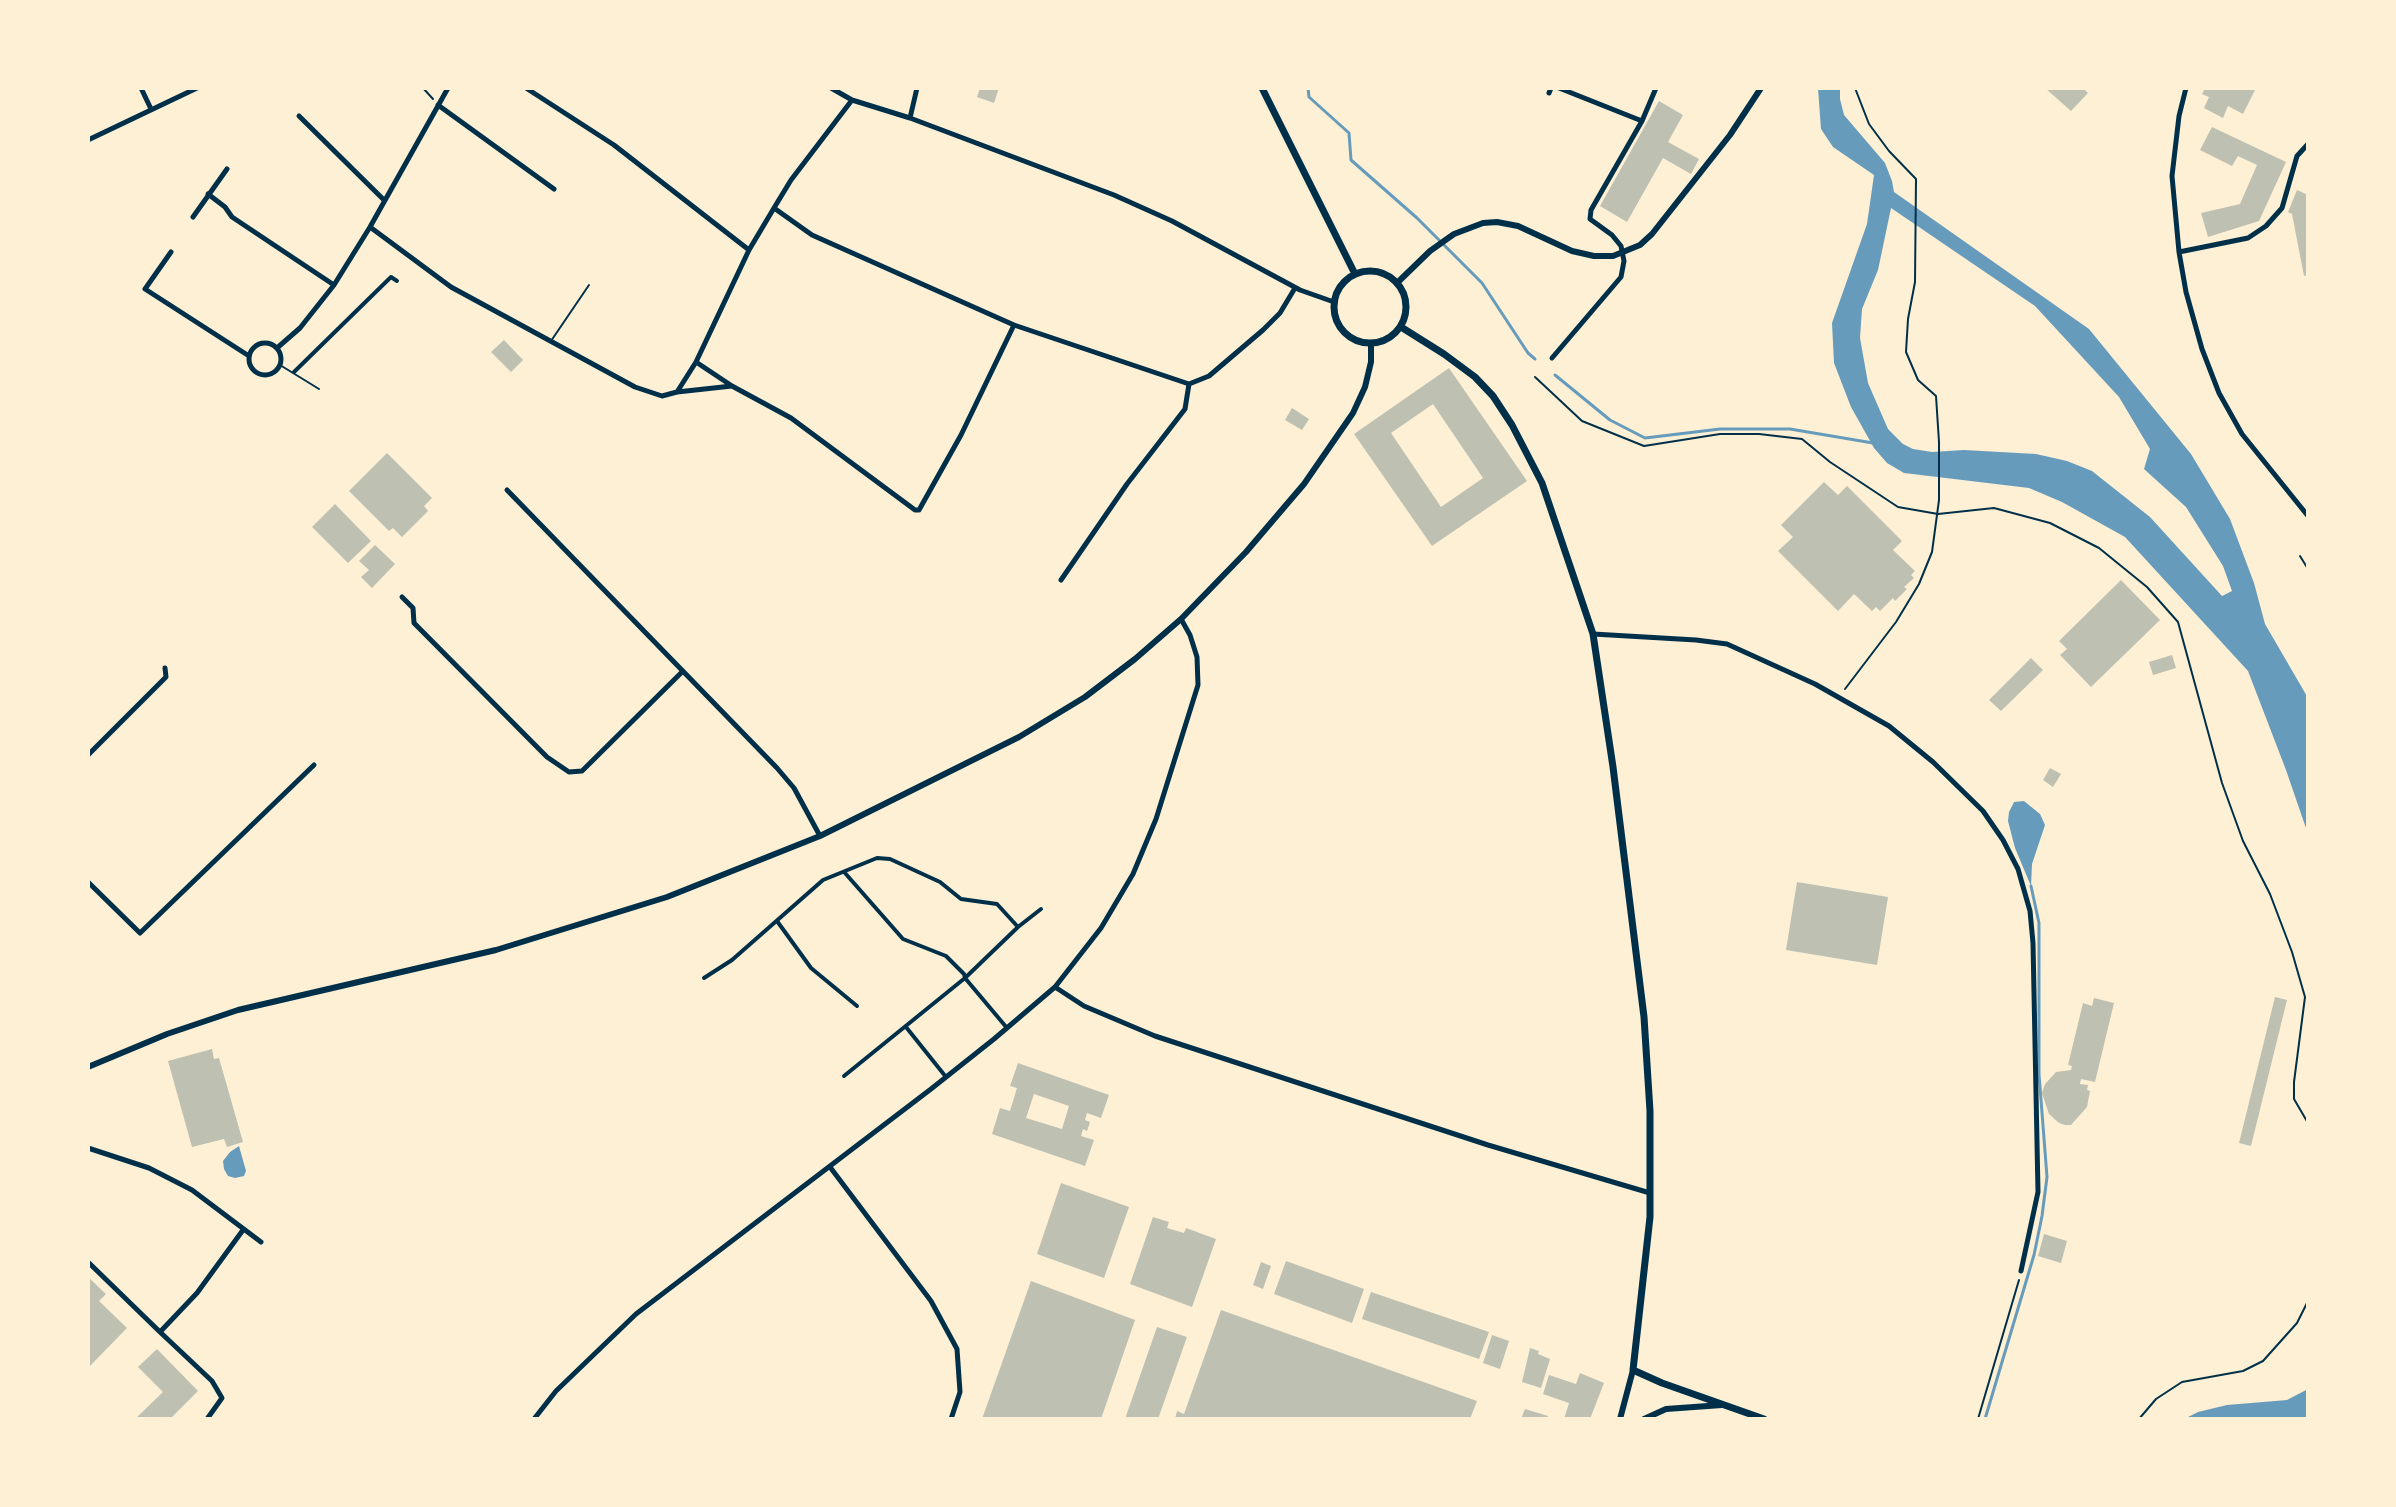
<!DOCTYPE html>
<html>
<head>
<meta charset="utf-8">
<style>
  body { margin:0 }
  #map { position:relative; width:2396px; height:1507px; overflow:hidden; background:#fdf0d5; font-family:"DM Sans",sans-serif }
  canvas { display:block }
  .frame { position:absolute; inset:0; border:90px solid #fdf0d5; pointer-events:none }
</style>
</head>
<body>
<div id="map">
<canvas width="2396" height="1507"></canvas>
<div class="frame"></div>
</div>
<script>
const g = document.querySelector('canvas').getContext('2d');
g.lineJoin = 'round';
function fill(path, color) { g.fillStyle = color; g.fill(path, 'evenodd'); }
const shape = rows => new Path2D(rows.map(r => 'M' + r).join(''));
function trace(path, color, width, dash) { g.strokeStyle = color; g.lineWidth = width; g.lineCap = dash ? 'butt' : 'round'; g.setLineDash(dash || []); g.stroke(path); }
fill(shape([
  [1818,88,1840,88,1840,99,1844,115,1885,163,1892,181,1894,192,2089,329,2191,454,2230,519,2254,583,2265,624,2308,698,2308,834,2286,770,2248,671,2125,537,2062,502,2029,488,1904,473,1887,463,1874,448,1851,407,1834,363,1832,323,1867,224,1874,175,1833,147,1821,129],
  [1891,208,2035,306,2119,397,2150,449,2144,469,2186,507,2223,566,2232,591,2222,596,2150,517,2092,471,2067,461,2036,454,1964,450,1932,452,1913,449,1903,444,1888,429,1868,383,1860,338,1862,309,1878,270],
  [2024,801,2040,814,2045,825,2032,864,2031,886,2015,848,2008,821,2009,812,2014,802],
  [239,1146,246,1171,244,1176,235,1178,228,1176,224,1169,223,1161,230,1152],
  [2308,1389,2308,1419,2184,1419,2198,1412,2227,1405,2287,1400]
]), '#669bbc');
trace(shape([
  [1308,88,1309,97,1349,133,1351,160,1417,218,1482,283,1528,353,1535,359],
  [1555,375,1610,420,1645,438,1720,429,1790,429,1873,443],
  [1985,1419,2034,1255,2042,1216,2047,1177,2039,1074,2039,923,2031,886]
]), '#669bbc', 3);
fill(shape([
  [980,88,999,88,994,103,977,97],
  [2045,88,2083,88,2088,93,2071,111],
  [2205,88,2256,88,2243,114,2228,106,2223,118,2204,108,2209,97,2202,94],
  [1659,101,1683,115,1668,142,1699,159,1691,174,1663,158,1627,222,1600,206],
  [2212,127,2286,162,2259,221,2208,237,2201,213,2240,204,2257,165,2238,156,2232,166,2200,150],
  [2297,190,2308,195,2308,275,2304,276,2292,214,2288,212],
  [504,340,523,360,511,372,491,352],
  [1449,368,1527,481,1432,546,1354,434],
  [1433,404,1483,478,1441,507,1391,433],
  [1292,408,1309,419,1302,430,1285,420],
  [387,453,432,498,424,506,428,511,402,537,393,528,389,531,349,491],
  [1824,482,1838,495,1847,486,1902,541,1893,550,1915,571,1911,575,1914,578,1904,587,1907,589,1895,601,1893,598,1880,611,1876,607,1872,611,1854,594,1838,611,1778,551,1793,537,1781,525],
  [335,504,371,541,348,563,312,527],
  [375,545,395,564,372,588,361,577,369,570,359,561],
  [2121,580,2160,620,2091,687,2060,655,2067,649,2059,641],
  [2172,655,2176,668,2153,675,2149,662],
  [2031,658,2043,670,2001,711,1989,700],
  [2050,768,2061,774,2053,787,2043,780],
  [1797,882,1888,897,1877,965,1786,950],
  [2275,997,2287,1000,2251,1146,2239,1143],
  [2094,998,2114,1003,2095,1082,2081,1079,2080,1084,2088,1085,2087,1090,2090,1091,2087,1107,2071,1125,2065,1125,2059,1123,2049,1114,2042,1093,2045,1084,2056,1072,2071,1070,2072,1066,2068,1065,2083,1003,2092,1006],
  [212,1049,214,1059,219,1058,243,1142,227,1147,224,1139,192,1147,168,1061],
  [1018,1063,1109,1095,1101,1118,1087,1113,1085,1120,1090,1122,1087,1131,1083,1129,1081,1136,1094,1140,1085,1166,992,1134,1000,1108,1010,1111,1017,1088,1010,1086],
  [1034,1094,1069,1106,1062,1129,1026,1118],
  [1061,1183,1129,1207,1104,1278,1037,1254],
  [1153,1217,1169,1222,1167,1228,1184,1233,1186,1228,1216,1239,1192,1307,1130,1284],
  [2044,1234,2067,1241,2061,1263,2038,1256],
  [1286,1261,1364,1289,1352,1323,1274,1294],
  [1261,1262,1271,1266,1263,1289,1253,1285],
  [88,1277,106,1294,99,1301,127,1328,88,1368],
  [1031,1281,1135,1320,1101,1419,982,1419],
  [1371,1292,1489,1332,1479,1359,1362,1319],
  [1221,1310,1477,1401,1470,1419,1175,1419,1177,1411,1184,1414],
  [1157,1327,1187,1337,1158,1419,1125,1419],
  [1492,1335,1509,1341,1500,1369,1483,1363],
  [1530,1348,1539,1351,1538,1354,1550,1359,1541,1388,1522,1382],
  [157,1349,198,1391,170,1419,135,1419,163,1392,138,1367],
  [1580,1373,1604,1383,1590,1419,1564,1419,1569,1403,1543,1394,1549,1375,1576,1384],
  [1525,1409,1548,1416,1547,1419,1521,1419]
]), '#bec0b2');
trace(shape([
  [423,88,433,99],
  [1535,377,1582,421,1644,446,1720,434,1759,434,1802,439,1830,462,1898,507,1938,514,1994,508,2050,523,2099,548,2147,587,2178,622,2222,783,2243,841,2270,894,2292,952,2305,997,2294,1082,2294,1099,2308,1123],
  [2300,556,2308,569],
  [1845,689,1896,622,1919,584,1932,552,1939,500,1939,442,1936,396,1918,380,1906,352,1908,319,1915,282,1916,179,1889,151,1869,124,1855,88],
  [1978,1419,2019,1280],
  [2139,1419,2156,1399,2182,1382,2243,1371,2263,1361,2297,1323,2308,1301]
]), '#003049', 2);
trace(shape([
  [551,341,589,285],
  [280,365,319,389]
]), '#003049', 2);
trace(shape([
  [294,372,391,277,397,281],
  [845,873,903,939,946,956,964,974,965,978,1007,1028],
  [777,921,811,968,857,1006],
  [704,978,732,960,823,880,877,858,890,859,940,882,961,899,997,904,1018,927,1041,909],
  [906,1027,946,1077],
  [844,1076,965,978,1018,927]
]), '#003049', 4);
trace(shape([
  [141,88,151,109],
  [526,88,614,145,749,250],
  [831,88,852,100,910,118,1114,195,1172,221,1300,290,1334,302],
  [1559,88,1642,121],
  [2186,88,2179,116,2172,176,2179,252,2186,292,2202,349,2219,393,2242,434,2308,516],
  [1549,93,1551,88],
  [438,105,554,189],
  [299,116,384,200],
  [910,118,917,88],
  [88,140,197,88],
  [208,194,225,207,232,217,334,285],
  [774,208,812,235,1014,325,1189,384],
  [193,217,227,169],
  [370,227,451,287,635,387,662,396,677,392,732,386,696,362,677,392],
  [171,252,145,289,249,356],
  [2179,252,2248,238,2266,226,2282,208,2297,156,2308,144],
  '249 359a16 16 0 1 1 32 0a16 16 0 1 1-32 0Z',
  [277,348,300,328,334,285,370,227,448,88],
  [1552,358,1621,277,1624,261,1621,246,1612,235,1590,219,1591,210,1642,121,1656,88],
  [696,362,749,250,774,208,791,180,852,100],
  [732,386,791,418,915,510,919,510,961,435,1014,325],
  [507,490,777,768,794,788,820,836],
  [1061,580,1127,484,1185,409,1189,384,1209,376,1263,330,1280,313,1295,288],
  [402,597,413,608,414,623,547,757,569,772,582,771,683,671],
  [1593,634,1696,640,1727,644,1815,684,1889,726,1933,762,1983,811,2003,840,2018,869,2030,911,2033,943,2038,1192,2021,1271],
  [88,755,166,677,165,668],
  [88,882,140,933,314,765],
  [1055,987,1084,1006,1155,1036,1488,1145,1650,1193],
  [88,1148,149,1168,192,1190,261,1242],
  [830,1167,931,1301,957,1349,960,1392,951,1419],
  [88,1262,160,1332,197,1293,243,1230],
  [160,1332,212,1381,222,1398,207,1419],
  [534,1419,556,1391,636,1314,931,1089,994,1039,1055,987,1101,928,1133,874,1156,819,1198,685,1197,657,1190,635,1181,619]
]), '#003049', 5);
trace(shape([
  [1397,283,1430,251,1454,234,1483,223,1497,222,1518,226,1572,251,1594,256,1613,256,1640,245,1652,234,1730,135,1761,88],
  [88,1067,167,1034,238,1010,496,950,667,897,820,836,1019,737,1085,697,1135,659,1181,619,1246,552,1304,484,1353,413,1365,387,1371,362,1371,344],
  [1620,1419,1633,1370],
  [1644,1419,1666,1409,1722,1405]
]), '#003049', 6);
trace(shape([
  [1262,88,1355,274],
  '1334 307a36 36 0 1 1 72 0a36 36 0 1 1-72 0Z',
  [1401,327,1444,354,1475,377,1493,396,1512,425,1542,483,1593,634,1613,767,1644,1017,1650,1111,1650,1217,1633,1370,1662,1383,1764,1419]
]), '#003049', 7);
</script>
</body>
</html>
